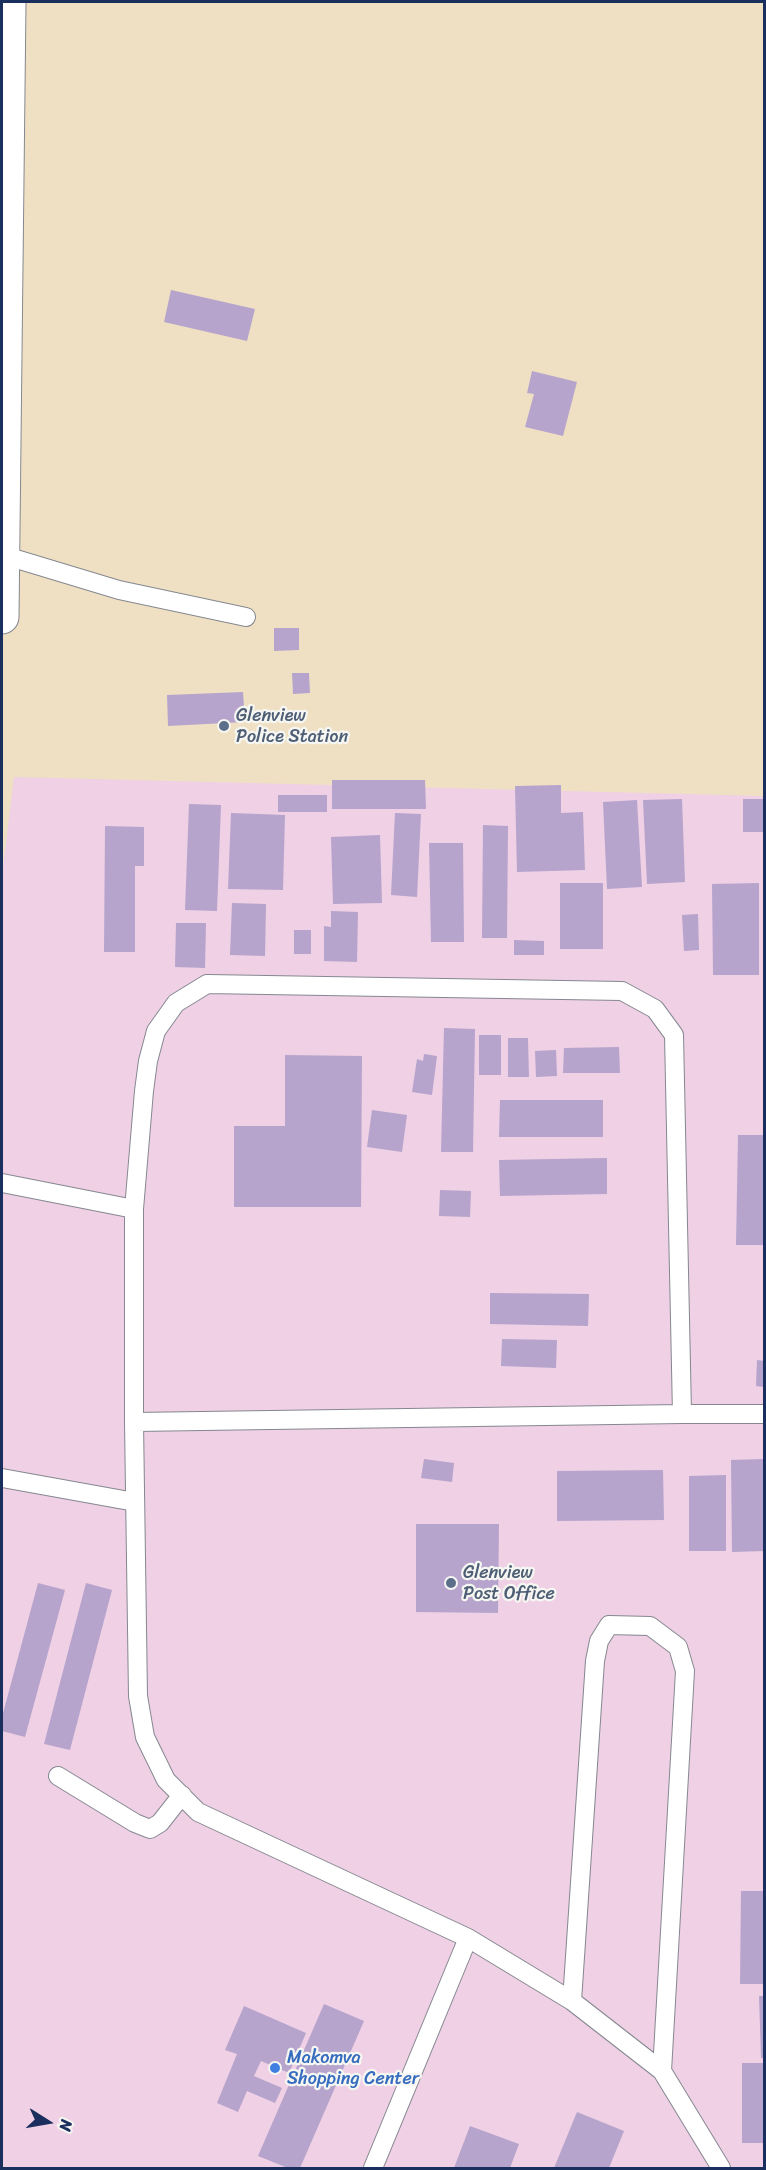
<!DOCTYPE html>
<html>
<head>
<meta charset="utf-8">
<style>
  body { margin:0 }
  #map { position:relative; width:766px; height:2170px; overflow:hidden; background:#efe0c3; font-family:Sriracha,sans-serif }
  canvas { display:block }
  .frame { position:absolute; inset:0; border:3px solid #1b2f5e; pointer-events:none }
  .north { position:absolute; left:18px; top:2092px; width:60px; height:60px; -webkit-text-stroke:4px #f6f6f2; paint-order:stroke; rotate:101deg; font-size:16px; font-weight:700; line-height:24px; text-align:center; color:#1b2f5e }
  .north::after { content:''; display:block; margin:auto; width:21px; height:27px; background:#1b2f5e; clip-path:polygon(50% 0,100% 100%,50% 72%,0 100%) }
</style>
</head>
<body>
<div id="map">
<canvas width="766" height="2170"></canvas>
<div class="frame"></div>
<div class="north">N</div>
</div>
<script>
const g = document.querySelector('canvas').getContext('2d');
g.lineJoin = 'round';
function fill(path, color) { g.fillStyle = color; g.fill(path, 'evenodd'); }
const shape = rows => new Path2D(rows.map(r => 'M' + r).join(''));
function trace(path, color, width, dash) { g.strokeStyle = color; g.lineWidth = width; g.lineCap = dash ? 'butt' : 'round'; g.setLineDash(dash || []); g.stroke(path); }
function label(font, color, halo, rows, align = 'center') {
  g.font = font + ' Sriracha,sans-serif'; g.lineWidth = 4.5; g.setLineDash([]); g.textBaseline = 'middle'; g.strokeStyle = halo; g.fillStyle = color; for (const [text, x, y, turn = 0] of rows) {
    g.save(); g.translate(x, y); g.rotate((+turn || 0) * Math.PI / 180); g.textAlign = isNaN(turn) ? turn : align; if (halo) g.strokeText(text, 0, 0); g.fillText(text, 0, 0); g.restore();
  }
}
fill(shape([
  [14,777,764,796,764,2168,2,2168,2,875]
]), '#efd0e5');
fill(shape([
  [171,290,255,309,247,341,164,322],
  [532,371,577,382,563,436,525,427,534,394,527,393],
  [274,628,299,628,299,650,274,651],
  [292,673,309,673,310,693,293,694],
  [243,692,245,722,168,726,167,695],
  [332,780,425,780,426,809,332,809],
  [561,785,561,813,583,812,585,870,517,872,515,786],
  [278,795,327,795,327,812,278,812],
  [682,799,685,882,647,884,643,800],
  [743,799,764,799,764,832,743,832],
  [637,800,642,887,607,889,603,802],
  [189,804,221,805,217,911,185,910],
  [231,813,285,815,283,890,228,889],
  [395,813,421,814,417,897,391,895],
  [483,825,508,826,507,938,482,938],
  [105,826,144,827,144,866,135,866,135,952,104,952],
  [380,835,382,903,333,904,331,837],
  [429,843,463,843,464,942,431,942],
  [560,883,603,883,603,949,560,949],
  [759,883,759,975,713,975,712,884],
  [232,903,266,904,265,956,230,955],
  [331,911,358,912,357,962,324,961,324,926,331,927],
  [698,914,699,950,684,951,682,915],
  [176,923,206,923,205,968,175,967],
  [294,930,311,930,311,954,294,954],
  [514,940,544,941,544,955,514,955],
  [444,1028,475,1029,473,1152,441,1152],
  [479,1035,501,1035,501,1075,479,1075],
  [508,1038,528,1038,529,1077,508,1077],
  [619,1047,620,1073,563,1073,564,1048],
  [556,1050,557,1076,536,1077,535,1051],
  [424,1054,437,1056,432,1095,412,1092,417,1059,423,1061],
  [285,1055,362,1056,361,1207,234,1207,234,1126,285,1126],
  [500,1100,603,1100,603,1137,499,1137],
  [372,1110,407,1115,402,1152,367,1147],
  [738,1135,764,1135,764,1245,736,1245],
  [607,1158,607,1194,500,1196,499,1160],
  [440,1190,471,1191,470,1217,439,1216],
  [490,1293,589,1294,588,1326,490,1324],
  [502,1339,557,1340,556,1368,501,1366],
  [757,1360,764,1361,764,1387,756,1386],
  [424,1459,454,1463,452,1482,421,1478],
  [764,1459,764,1551,732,1552,731,1460],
  [663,1470,664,1520,557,1521,557,1471],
  [726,1475,726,1551,689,1551,689,1476],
  [416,1524,499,1524,498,1613,416,1612],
  [38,1583,65,1590,25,1737,2,1731,2,1717],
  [86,1583,112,1590,70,1750,44,1744],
  [741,1891,764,1891,764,1984,740,1984],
  [759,1996,764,1996,764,2058,761,2058],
  [324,2004,364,2021,300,2168,288,2168,258,2156],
  [244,2006,306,2033,289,2073,261,2061,254,2076,282,2088,275,2103,247,2091,238,2112,217,2103,237,2054,225,2050],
  [742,2063,764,2063,764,2143,742,2143],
  [577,2112,624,2131,609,2168,554,2168],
  [470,2126,519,2144,510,2168,454,2168]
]), '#b6a4cc');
const service = shape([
  [3,555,119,590,246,617],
  [2,1183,134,1209],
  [682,1414,764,1414],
  [134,1422,682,1414,674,1035,655,1009,622,991,207,984,176,1003,156,1031,148,1061,144,1091,134,1209,134,1422,138,1696,145,1737,166,1780,198,1812,468,1938,572,2001,662,2071,721,2168],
  [2,1478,135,1502],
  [58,1776,135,1823,150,1829,160,1823,182,1795],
  [572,2001,595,1661,599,1641,609,1625,650,1626,678,1647,685,1671,662,2071],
  [373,2168,468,1938]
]);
const tertiary = shape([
  [2,617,9,2]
]);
trace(service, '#858890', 20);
trace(tertiary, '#858890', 35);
trace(service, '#fff', 18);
trace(tertiary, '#fff', 33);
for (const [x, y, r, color] of [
  [224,726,6,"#5c6f8a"],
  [451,1583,6,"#5c6f8a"],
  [275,2068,6,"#3f7fe0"]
]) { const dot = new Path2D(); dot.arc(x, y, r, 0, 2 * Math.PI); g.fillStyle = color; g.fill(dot); trace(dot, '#f6f6f2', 2); }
label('18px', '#4e5e75', '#f6f6f2', [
  ["Glenview",236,716],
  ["Police Station",236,737],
  ["Glenview",463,1573],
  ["Post Office",463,1594]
], 'left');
label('18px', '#366cbe', '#f6f6f2', [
  ["Makomva",287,2058],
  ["Shopping Center",287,2079]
], 'left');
</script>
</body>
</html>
